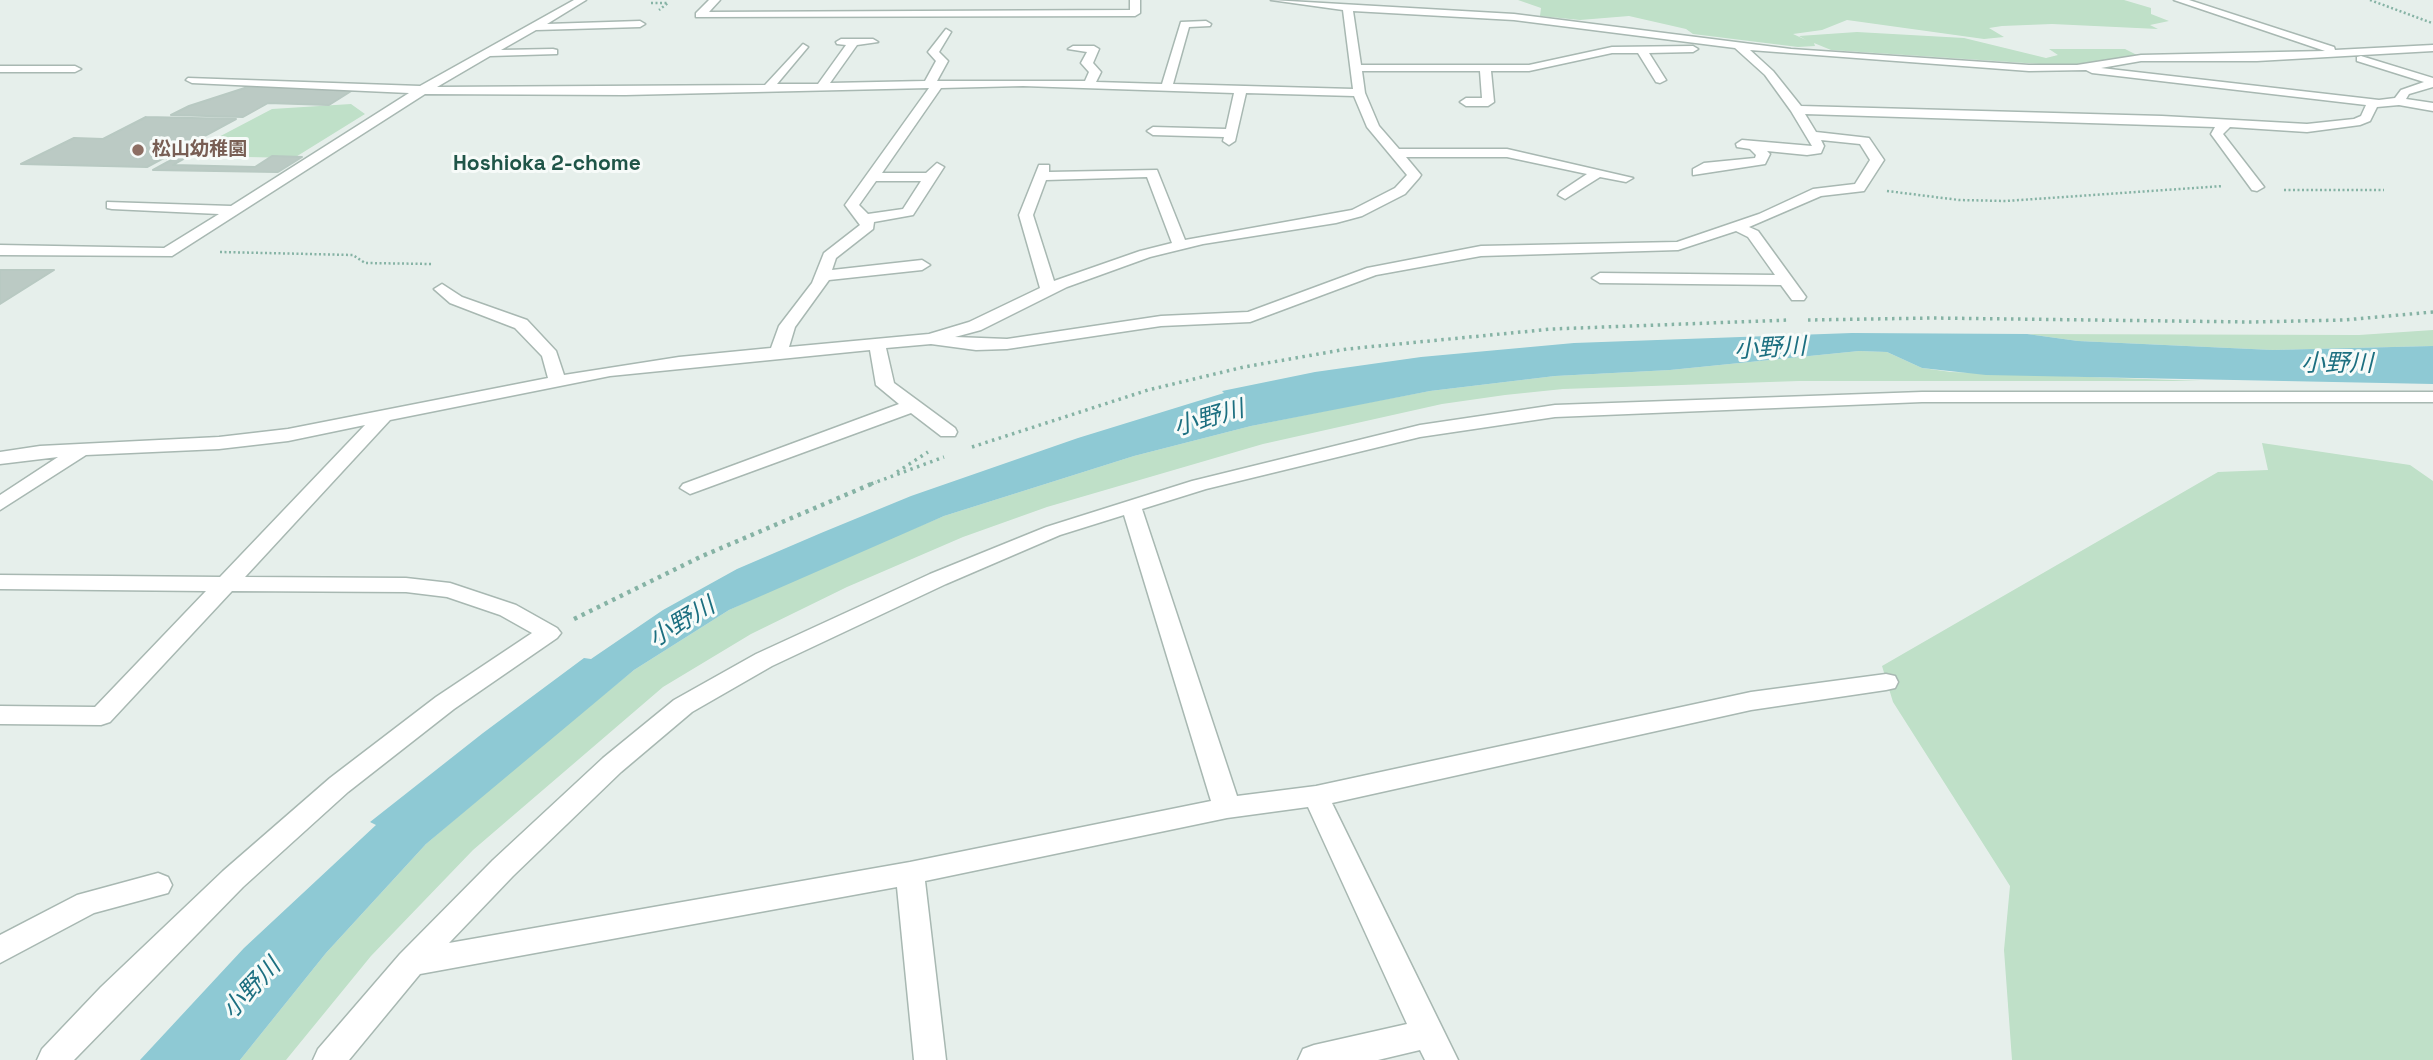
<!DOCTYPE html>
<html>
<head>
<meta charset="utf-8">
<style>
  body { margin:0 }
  canvas { display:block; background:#e6efeb }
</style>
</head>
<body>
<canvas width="2433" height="1060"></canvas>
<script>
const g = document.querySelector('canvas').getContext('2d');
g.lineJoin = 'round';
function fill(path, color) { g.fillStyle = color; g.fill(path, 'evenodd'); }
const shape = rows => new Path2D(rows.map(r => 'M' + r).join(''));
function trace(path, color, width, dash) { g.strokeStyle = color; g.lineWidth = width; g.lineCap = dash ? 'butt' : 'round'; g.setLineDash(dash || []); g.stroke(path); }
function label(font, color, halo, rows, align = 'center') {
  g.font = font + ' "Space Grotesk","Noto Sans JP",sans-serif'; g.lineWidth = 6; g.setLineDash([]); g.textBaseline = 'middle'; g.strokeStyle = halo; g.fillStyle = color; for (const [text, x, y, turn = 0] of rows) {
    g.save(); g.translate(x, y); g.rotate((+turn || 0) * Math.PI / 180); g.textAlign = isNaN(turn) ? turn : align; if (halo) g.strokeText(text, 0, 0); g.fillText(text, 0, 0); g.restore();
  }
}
fill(shape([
  [1518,0,2124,0,2151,8,2151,14,2169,21,2150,25,2158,29,2052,24,2002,26,1989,28,2004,37,1984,39,1847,20,1822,30,1793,34,1806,40,1799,36,1857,32,1964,38,2046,58,2058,55,2049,49,2125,49,2137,55,2077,64,2040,64,1831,50,1814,43,1815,46,1798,47,1693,34,1686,29,1629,16,1580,20,1540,16,1541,8],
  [351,104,365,114,294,158,201,156,192,151,272,109],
  [2433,330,2433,346,2273,350,2078,341,2027,334,2359,335],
  [1859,351,1887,352,1922,368,1951,372,2201,381,1799,381,1563,389,1505,395,1442,404,1263,444,1047,507,963,537,847,587,751,634,663,687,473,850,371,956,286,1060,240,1060,326,953,426,844,538,748,634,670,729,610,827,565,944,516,1134,456,1251,426,1350,406,1430,391,1555,376,1670,370],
  [2262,443,2410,465,2433,481,2433,1060,2012,1060,2004,950,2010,886,1893,702,1882,666,2218,472,2268,470]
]), '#bfe0c8');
fill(shape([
  [1852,333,2027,334,2078,341,2273,350,2433,346,2433,384,1986,375,1922,368,1887,352,1859,351,1670,370,1555,376,1430,391,1251,426,1134,456,944,516,729,610,634,670,426,844,326,953,240,1060,140,1060,244,948,376,825,370,822,483,733,584,658,591,659,663,610,737,569,821,533,911,496,1078,438,1224,393,1222,391,1315,372,1421,357,1574,343]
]), '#8ec9d4');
const building = shape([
  [254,85,356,88,329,105,268,103,243,117,171,115,189,106,254,85],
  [146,117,236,119,147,167,21,164,74,138,103,139,146,117],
  [179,152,196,152,173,165,255,167,272,156,302,157,278,172,153,170,173,159,167,159,179,152],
  [0,270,54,270,0,304,0,270]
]);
fill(building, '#bbcac4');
trace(building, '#b8c9c2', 2);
const minor = shape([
  [574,0,586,0,547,24,640,21,645,24,640,27,536,30,501,50,553,49,557,50,557,54,490,56,437,87,765,85,803,44,808,47,777,84,818,84,846,45,837,44,836,42,841,39,873,39,878,42,857,45,830,83,925,81,936,61,928,52,946,29,951,32,939,52,948,61,937,81,1085,81,1089,72,1081,63,1087,52,1068,49,1073,46,1094,46,1099,49,1093,63,1101,72,1096,82,1162,84,1181,22,1206,21,1211,24,1210,26,1189,27,1173,84,1353,89,1343,10,1271,0,1514,14,1791,49,2029,65,2077,65,2141,55,2325,51,2174,0,2189,0,2334,47,2335,50,2433,45,2433,51,2257,61,2141,61,2101,68,2379,100,2395,98,2401,90,2424,82,2357,61,2357,57,2361,56,2433,78,2433,87,2409,94,2406,99,2433,103,2433,111,2399,105,2377,107,2370,121,2360,125,2307,132,2230,127,2223,134,2264,187,2257,191,2252,190,2211,134,2215,127,1805,114,1816,132,1869,138,1884,160,1864,191,1821,196,1749,227,1758,231,1806,297,1804,300,1792,300,1781,285,1600,283,1592,278,1600,273,1775,275,1748,237,1736,231,1678,250,1481,256,1376,275,1250,322,1161,326,1007,349,976,350,931,344,886,348,894,383,955,428,957,432,955,436,941,436,911,413,690,494,680,488,683,484,899,404,876,385,870,350,610,376,390,420,245,577,406,578,450,583,516,605,557,628,561,633,557,638,454,709,348,792,243,887,74,1060,37,1060,42,1049,101,987,223,871,330,778,436,697,532,633,500,615,447,597,406,592,232,591,110,722,101,725,0,724,0,706,95,707,206,591,0,589,0,575,220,577,365,425,288,441,219,449,86,455,0,510,0,495,58,457,0,464,0,452,40,446,219,437,288,429,548,378,542,356,515,328,450,303,434,289,442,284,462,297,527,320,556,351,564,375,679,357,771,348,779,326,812,283,824,253,860,225,845,205,929,88,625,95,425,94,172,256,0,255,0,245,164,248,219,214,112,209,107,208,107,202,231,206,409,93,192,83,186,80,188,78,420,86,574,0],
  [1353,11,1514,20,1735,48,1765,75,1791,111,1812,146,1742,140,1736,144,1737,147,1750,149,1756,155,1755,158,1704,163,1693,169,1693,175,1765,164,1770,154,1767,151,1807,155,1821,153,1824,146,1821,140,1860,144,1870,160,1855,184,1813,189,1759,214,1677,242,1481,246,1367,268,1248,312,1161,316,1007,339,955,337,981,330,1067,287,1150,257,1203,244,1336,223,1362,216,1405,194,1419,178,1421,175,1406,157,1507,157,1587,174,1560,192,1558,195,1565,199,1600,177,1626,182,1633,178,1507,149,1399,149,1379,126,1365,93,1362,71,1480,71,1482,98,1466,98,1460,102,1466,106,1488,106,1494,102,1491,71,1529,71,1612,53,1638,53,1656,82,1660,83,1666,80,1649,53,1693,52,1698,49,1693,46,1612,47,1529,65,1361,65,1353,11],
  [1750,50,2029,71,2086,70,2092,73,2366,105,2361,116,2354,119,2307,124,2162,116,1801,106,1773,71,1750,50],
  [1023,86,1234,93,1226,129,1153,127,1147,131,1153,135,1224,137,1223,141,1229,145,1235,141,1246,93,1354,96,1367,127,1407,175,1395,188,1352,210,1185,240,1157,170,1049,172,1049,165,1039,165,1019,215,1040,288,969,322,929,334,789,347,795,327,829,280,922,270,930,265,922,260,832,270,836,258,873,229,874,222,913,215,944,167,937,163,926,173,882,173,941,88,1023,86],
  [1147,177,1172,243,1140,251,1054,281,1033,215,1046,180,1147,177],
  [876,181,921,181,903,209,868,214,859,205,876,181],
  [709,0,720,0,709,12,1130,10,1130,0,1140,0,1140,13,1135,16,696,17,696,13,709,0],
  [0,66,75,66,81,69,75,72,0,72,0,66],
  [1922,392,2433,392,2433,402,1922,402,1555,417,1420,437,1206,489,1142,509,1237,796,1316,786,1751,692,1886,674,1895,676,1898,682,1895,688,1886,690,1751,710,1332,803,1458,1060,1425,1060,1420,1050,1378,1060,1298,1060,1303,1049,1314,1045,1407,1024,1308,807,1227,818,925,881,946,1060,914,1060,897,887,420,974,349,1060,313,1060,318,1049,400,954,493,860,603,758,674,700,756,654,930,574,1046,527,1192,481,1420,425,1555,405,1922,392],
  [1124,515,1211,801,910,862,449,943,513,876,621,772,692,712,772,666,946,584,1060,535,1124,515],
  [158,873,168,877,172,885,168,893,94,913,0,963,0,935,77,895,158,873]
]);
trace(minor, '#a8b8b2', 3);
trace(shape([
  [2370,0,2432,23],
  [651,3,668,3,659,10],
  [2284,190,2384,190],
  [1887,191,1959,200,2006,201,2223,186],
  [220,252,353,255,365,263,432,264]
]), '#86b3a5', 2.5, [2, 2.5]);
trace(shape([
  [1808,320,1933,318,2251,322,2344,320,2433,312],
  [972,447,1148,390,1244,367,1347,349,1552,329,1789,320],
  [897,472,928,452],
  [871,484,944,457]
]), '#86b3a5', 3.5, [2.5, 4.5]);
trace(shape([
  [574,619,700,557,876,482]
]), '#86b3a5', 4.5, [3.5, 5]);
fill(minor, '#fff');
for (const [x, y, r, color] of [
  [138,150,7,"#8d6e63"]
]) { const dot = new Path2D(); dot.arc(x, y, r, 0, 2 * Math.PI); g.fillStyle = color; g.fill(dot); trace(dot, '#f7fbf9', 2.5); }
label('bold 19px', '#785e54', '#f7fbf9', [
  ["松山幼稚園",152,150]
], 'left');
label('bold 21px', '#1f5548', '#f7fbf9', [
  ["Hoshioka 2-chome",547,164]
]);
label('italic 24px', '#1c6f80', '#f7fbf9', [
  ["小野川",1770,349,-3],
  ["小野川",2337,364],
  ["小野川",1209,419,-16],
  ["小野川",682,623,-31],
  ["小野川",252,989,-47]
]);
</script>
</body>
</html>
